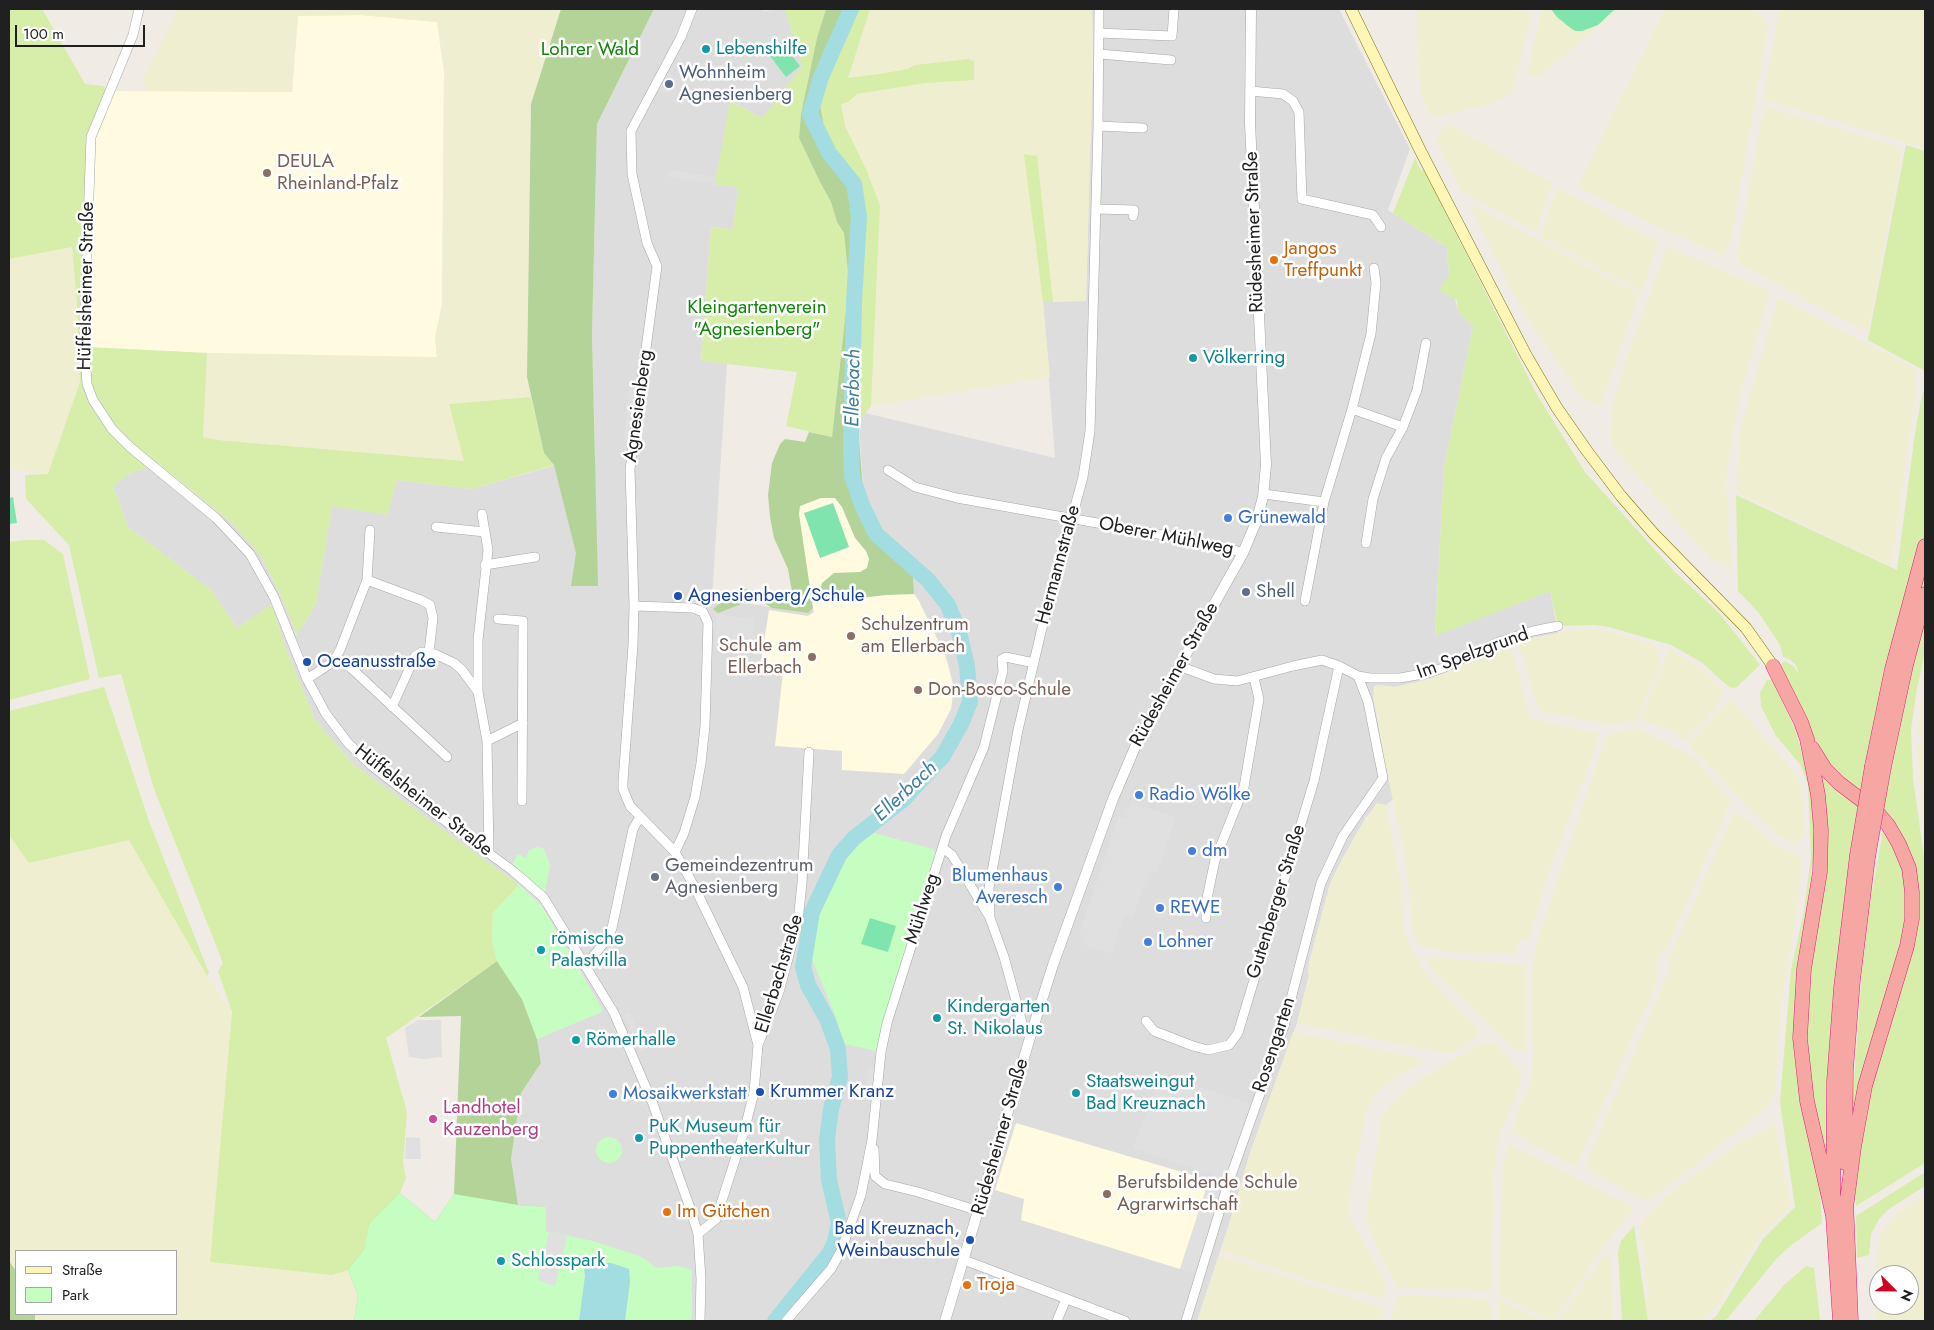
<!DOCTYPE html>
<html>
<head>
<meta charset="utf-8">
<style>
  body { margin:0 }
  #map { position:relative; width:1934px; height:1330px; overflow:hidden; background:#f1ebe6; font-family:Jost,sans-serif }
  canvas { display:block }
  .frame { position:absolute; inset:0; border:10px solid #202020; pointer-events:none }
  .legend { position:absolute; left:15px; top:1250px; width:162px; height:65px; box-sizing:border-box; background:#fff; border:1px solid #a6a6a6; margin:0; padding:6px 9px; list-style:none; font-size:15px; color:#202020 }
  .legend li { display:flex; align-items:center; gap:10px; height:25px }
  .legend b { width:25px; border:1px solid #a6a6a6 }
  .north { position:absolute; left:1869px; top:1265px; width:50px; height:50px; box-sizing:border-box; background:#fff; border:1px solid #a6a6a6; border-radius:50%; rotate:113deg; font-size:14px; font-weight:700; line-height:20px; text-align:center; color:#202020 }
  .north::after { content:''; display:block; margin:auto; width:18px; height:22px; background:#cf0021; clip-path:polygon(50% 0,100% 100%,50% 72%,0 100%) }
  .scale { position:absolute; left:15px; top:25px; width:130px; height:22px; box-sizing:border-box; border:2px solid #202020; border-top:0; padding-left:6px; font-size:15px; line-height:18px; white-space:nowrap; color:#202020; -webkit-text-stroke:4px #fff; paint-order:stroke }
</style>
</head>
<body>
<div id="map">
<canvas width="1934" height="1330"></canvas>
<div class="frame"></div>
<ul class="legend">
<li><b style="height:6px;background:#fdf6b7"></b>Straße</li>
<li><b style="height:14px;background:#c6fdc1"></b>Park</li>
</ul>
<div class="north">N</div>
<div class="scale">100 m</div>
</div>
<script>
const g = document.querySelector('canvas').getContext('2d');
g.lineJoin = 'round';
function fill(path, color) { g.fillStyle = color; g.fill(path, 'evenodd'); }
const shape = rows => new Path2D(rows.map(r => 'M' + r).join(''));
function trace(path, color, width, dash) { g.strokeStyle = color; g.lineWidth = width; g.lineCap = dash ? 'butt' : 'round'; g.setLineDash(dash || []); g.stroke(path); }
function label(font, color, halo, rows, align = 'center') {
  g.font = font + ' Jost,sans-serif'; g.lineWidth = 5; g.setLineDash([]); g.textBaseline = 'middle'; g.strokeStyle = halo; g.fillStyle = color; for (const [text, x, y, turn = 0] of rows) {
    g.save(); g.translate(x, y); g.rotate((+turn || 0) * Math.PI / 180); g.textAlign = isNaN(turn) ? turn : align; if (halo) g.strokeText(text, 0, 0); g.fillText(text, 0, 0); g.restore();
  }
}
fill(shape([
  [654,9,763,9,763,11,785,9,803,67,762,118,731,101,715,184,738,187,733,229,711,227,701,360,727,364,712,598,808,613,812,593,914,594,912,557,887,541,879,528,863,492,859,422,865,413,1055,458,1043,302,1086,301,1093,53,1092,9,1339,9,1410,149,1388,210,1447,247,1449,275,1458,311,1473,327,1444,468,1435,635,1550,591,1558,633,1518,641,1497,648,1448,672,1419,682,1394,687,1378,685,1373,697,1393,799,1386,805,1377,804,1366,817,1342,859,1330,884,1309,963,1308,972,1309,975,1297,1023,1249,1156,1238,1197,1197,1321,549,1321,546,1231,518,1205,512,1173,511,1159,521,1093,541,1063,537,1039,601,1012,602,1009,541,905,519,885,354,765,315,720,286,649,272,605,237,628,211,590,128,527,113,486,130,473,158,464,231,522,261,556,282,598,297,635,316,604,332,506,387,514,397,480,472,489,595,454,592,334,597,124]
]), '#dedddd');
fill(shape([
  [361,15,437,22,444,71,442,304,435,337,437,358,207,353,87,347,92,138,111,91,292,92,298,16],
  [847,470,881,548,919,601,946,657,954,688,951,709,938,734,904,774,842,770,842,751,775,746,783,671,760,668,769,610,808,616,814,612,773,493],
  [1016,1123,1209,1180,1180,1269,1021,1220,1024,1199,995,1190]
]), '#fffae0');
fill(shape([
  [176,9,561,9,531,104,527,377,531,397,450,404,465,461,217,440,203,437,207,353,437,357,435,337,442,304,444,71,437,22,361,15,298,16,292,92,147,91,142,80,175,16],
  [870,9,1092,9,1093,53,1086,301,1043,302,1050,377,871,406,880,205,866,169,845,126,841,104,847,81],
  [1417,9,1508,9,1532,12,1513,89,1510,94,1506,97,1487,105,1436,117,1428,113,1421,94,1418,70],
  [1542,9,1619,9,1540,76,1532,77,1527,74],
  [1664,9,1754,9,1768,24,1731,241,1724,256,1648,222,1578,186],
  [1779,9,1925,9,1925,148,1763,99],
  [1764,106,1899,147,1901,150,1901,155,1868,330,1853,325,1742,265,1738,261,1737,255],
  [1449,124,1552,183,1536,232,1461,191,1436,139,1443,128],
  [1557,187,1658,242,1642,292,1540,236],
  [1474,205,1638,294,1637,301,1607,386,1602,407,1580,395,1528,319,1510,287,1472,209],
  [72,246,77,303,80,382,48,474,9,468,9,259],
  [1667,246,1769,291,1766,305,1740,394,1732,436,1726,479,1728,528,1732,569,1711,559,1634,472,1615,449,1612,442,1610,430,1613,402,1627,356],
  [1778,297,1915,369,1916,389,1891,566,1736,492,1740,431],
  [1586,629,1605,631,1656,645,1660,664,1637,721,1607,724,1539,711,1518,641,1569,631],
  [1499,647,1510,651,1514,657,1529,716,1532,719,1600,734,1599,737,1546,880,1529,940,1519,938,1516,954,1499,952,1497,954,1449,952,1418,945,1413,931,1406,861,1383,753,1373,691,1374,686,1378,685,1394,687,1430,679],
  [1669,649,1694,663,1708,674,1723,691,1714,711,1685,741,1672,730,1640,720],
  [1922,695,1925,695,1925,735,1918,735,1917,732],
  [1731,699,1797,775,1801,789,1805,834,1795,845,1775,833,1755,815,1688,744],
  [1631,729,1642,730,1692,756,1702,766,1731,801,1667,948,1657,958,1656,968,1658,979,1576,1167,1512,1132,1512,1129,1529,1086,1533,1062,1531,990,1533,961,1538,938,1604,742,1610,734],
  [1917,741,1925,741,1925,831,1924,831],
  [1377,803,1386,805,1401,886,1403,919,1407,939,1414,955,1426,974,1479,1029,1476,1037,1451,1054,1297,1023,1309,975,1308,972,1309,963,1330,884,1356,834],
  [1736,813,1752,822,1771,842,1802,858,1798,904,1780,1010,1775,1092,1768,1105,1721,1145,1650,1199,1646,1200,1587,1170,1585,1167,1663,985,1669,968,1669,959,1732,816],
  [9,835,29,863,129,840,207,976,232,1012,210,1262,332,1275,348,1270,358,1295,354,1321,35,1321,35,1314,176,1314,176,1251,16,1251,16,1271,9,1261],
  [1425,957,1526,965,1525,1051,1515,1050,1492,1029,1434,972],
  [1293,1032,1422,1059,1424,1061,1389,1082,1380,1090,1368,1104,1351,1187,1349,1211,1351,1221,1382,1275,1385,1284,1384,1298,1319,1283,1221,1251,1249,1156],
  [1478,1044,1495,1044,1518,1066,1521,1077,1517,1094,1503,1127,1497,1148,1494,1174,1491,1289,1490,1291,1397,1287,1394,1283,1369,1228,1366,1215,1382,1116,1386,1109,1406,1089],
  [1775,1124,1791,1206,1759,1237,1718,1305,1702,1321,1649,1321,1645,1301,1650,1299,1644,1266,1647,1264,1639,1229,1641,1222,1663,1199,1712,1162,1740,1142],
  [1508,1144,1634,1208,1605,1245,1553,1321,1499,1295,1503,1164],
  [1925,1194,1925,1321,1875,1321,1876,1261,1881,1233,1890,1221,1899,1212],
  [1879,1275,1909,1275,1909,1305,1879,1305],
  [1610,1254,1614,1321,1557,1321,1604,1255],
  [1219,1256,1384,1308,1381,1321,1197,1321],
  [1403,1295,1486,1299,1492,1309,1492,1321,1390,1321,1397,1297],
  [1498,1298,1544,1321,1498,1321]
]), '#f0eed0');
fill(shape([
  [9,9,42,9,85,84,103,86,111,91,92,138,87,347,207,353,203,437,217,440,464,461,449,404,531,397,544,453,554,465,472,489,397,480,387,515,332,506,316,604,297,635,282,598,261,556,231,522,159,464,130,473,113,486,128,527,211,590,237,628,272,604,286,649,315,720,354,765,519,885,493,913,492,939,497,961,386,1038,407,1112,403,1163,406,1178,400,1193,369,1224,364,1250,348,1270,332,1275,210,1262,232,1012,218,971,223,963,154,789,121,674,99,678,69,545,26,499,25,475,48,474,80,382,77,303,72,247,9,259],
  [785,9,826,9,817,38,801,114,799,138,820,182,831,202,837,222,844,233,849,283,832,437,786,426,797,372,701,361,711,227,733,229,738,187,715,184,730,101,762,118,802,67],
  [856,9,870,9,848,78,879,74,908,69,915,65,968,59,974,61,974,80,925,83,857,94,848,102,841,104,845,126,866,169,880,205,871,406,859,422,856,397,857,320,862,228,861,190,826,137,819,100],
  [1906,145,1925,151,1925,371,1868,340],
  [1024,154,1037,156,1053,302,1043,302],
  [1415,158,1421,171,1424,170,1536,393,1585,472,1674,571,1719,613,1760,665,1737,687,1734,688,1729,687,1701,662,1671,645,1609,627,1595,625,1558,626,1550,591,1435,636,1444,468,1473,327,1458,311,1457,300,1439,290,1449,275,1447,247,1393,213],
  [1925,387,1925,652,1916,694,1911,730,1913,778,1925,864,1925,1163,1856,1206,1855,1175,1868,1092,1904,971,1907,851,1821,759,1780,666,1784,661,1787,662,1794,667,1799,675,1796,665,1789,659,1783,657,1780,645,1759,613,1738,591,1736,495,1897,570,1915,433,1922,395],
  [25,540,44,540,63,554,90,679,9,700,9,542],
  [1767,680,1772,680,1795,729,1812,789,1814,819,1814,852,1799,967,1819,1179,1822,1223,1790,1246,1777,1258,1727,1319,1724,1321,1710,1321,1717,1315,1763,1239,1795,1207,1780,1102,1791,970,1804,911,1811,856,1808,784,1800,764,1776,736,1761,706,1760,693],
  [104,687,150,824,209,973,207,976,129,840,29,863,9,835,9,711],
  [1823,772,1861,801,1829,1160,1824,1160,1814,1107,1804,1022,1808,972,1824,880,1817,775],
  [1884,824,1902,857,1911,912,1851,1124,1862,971,1870,904],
  [1925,1172,1925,1186,1889,1209,1879,1219,1871,1234,1869,1255,1857,1258,1856,1216],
  [1634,1226,1648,1321,1622,1321,1618,1252,1621,1241],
  [1806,1266,1814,1268,1820,1321,1754,1321,1783,1286]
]), '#d6eea9');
fill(shape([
  [561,9,654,9,597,124,592,334,598,586,571,586,576,553,554,465,544,453,527,377,531,104],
  [826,9,856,9,819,100,826,137,861,190,862,228,857,320,856,397,863,492,879,528,887,541,912,557,914,594,886,595,836,601,823,599,820,592,822,583,834,573,860,572,867,568,869,559,866,551,855,538,842,507,835,498,821,498,800,506,799,514,813,608,808,613,772,608,757,598,718,613,713,609,740,588,793,597,788,569,774,538,770,517,768,495,772,463,780,444,785,439,805,442,809,432,832,437,849,283,844,233,837,222,831,202,820,182,799,138,801,114,817,38],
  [497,961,522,999,537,1039,541,1063,521,1093,511,1159,518,1205,546,1207,546,1231,549,1232,538,1281,354,1321,358,1295,348,1270,364,1250,369,1224,400,1193,435,1222,454,1194,461,1016,419,1017],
  [9,1261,16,1271,16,1314,35,1314,35,1321,9,1321]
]), '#b3d398');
fill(shape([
  [874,833,933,849,937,857,877,1051,845,1044,833,1010,812,960,814,933,823,897,853,848],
  [538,847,544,849,550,864,545,892,512,864,518,854,526,858,529,850],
  [519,885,541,905,602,1009,601,1012,537,1039,522,999,497,961,492,939,493,913],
  '596 1150a13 13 0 1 1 26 0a13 13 0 1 1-26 0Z',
  [400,1193,435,1222,454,1194,518,1205,546,1207,546,1231,593,1241,642,1257,656,1268,679,1266,692,1270,692,1321,354,1321,358,1295,348,1270,364,1250,369,1224]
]), '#c6fdc1');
fill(shape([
  [1551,9,1615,9,1598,25,1582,31,1575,31,1568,26,1557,17],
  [781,42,800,66,786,77,767,52],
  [13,497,17,523,9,524,9,498],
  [833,503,849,547,820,558,804,513],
  [870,918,896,926,888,952,861,944]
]), '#7fe4ad');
fill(shape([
  [668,73,677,79,676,89,666,93,657,90],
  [669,170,715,177,714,184,668,177],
  [630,380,637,380,631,440,624,440],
  [716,614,754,619,750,650,715,648],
  [1131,803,1176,817,1157,873,1149,871,1133,918,1125,915,1112,954,1082,944,1085,937,1079,935,1119,816,1125,818],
  [629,1012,647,1049,641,1052,623,1015],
  [418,1020,441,1020,442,1057,424,1059,409,1057,405,1028],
  [868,1067,875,1068,874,1091,866,1090],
  [1161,1074,1251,1104,1197,1274,1180,1269,1211,1174,1133,1148],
  [406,1137,420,1138,421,1159,405,1159],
  [549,1232,567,1236,555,1286,538,1280]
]), '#e0e0e0');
fill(shape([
  [587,1262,611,1263,629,1269,630,1282,625,1321,579,1321,585,1276,584,1268]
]), '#a3dde1');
trace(shape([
  [775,1321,829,1254,835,1242,839,1223,829,1180,827,1140,831,1109,840,1077,838,1049,827,1019,808,985,803,967,812,912,839,855,854,838,904,799,943,756,961,724,970,702,967,666,959,632,948,605,928,580,876,534,862,505,852,476,851,450,854,303,859,216,854,184,829,153,810,114,821,77,851,9]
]), '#a3dde1', 16);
const minor = shape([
  [139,9,133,35,91,137,84,340,87,384,93,400,112,429,130,447,216,518,250,554,274,597,307,679,326,714,348,743,372,766,403,790,513,871,543,897,550,908,614,1013,653,1104,690,1208,698,1234,701,1279,700,1321],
  [692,9,681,37,631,131,632,174,647,243,657,266,630,469,634,606,633,645,623,781,623,789,630,806,675,852,694,886,743,987,758,1045,754,1092,744,1132,716,1219,698,1234],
  [1099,33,1172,36,1174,9],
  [1099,54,1171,60],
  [1250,91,1283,94,1293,101,1299,112,1302,199,1373,215,1381,227],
  [1098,126,1143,128],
  [1096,209,1134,210,1133,216],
  [1352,409,1403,427],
  [888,470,915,487,957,498,1153,533,1228,548,1243,553],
  [1264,494,1324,502],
  [482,514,488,550,478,640,478,692,487,741,489,853],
  [436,527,485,532],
  [1366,543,1373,499,1386,458,1403,427,1417,390,1426,343],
  [485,565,535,557],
  [367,580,421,600,430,605,433,618,429,652],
  [1305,601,1324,502,1352,409,1371,334,1376,283,1374,268],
  [634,606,693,608,703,612,708,623,705,726,701,763,695,797,684,833,675,852],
  [498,619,523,621,522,801],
  [337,658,352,669,447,757],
  [1179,666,1214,679,1237,681,1293,666,1322,660,1339,666,1358,676,1370,678,1400,678,1428,673,1443,668,1499,642,1533,631,1558,626],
  [307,679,333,662,340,650,367,580,370,530],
  [392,707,415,656,422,652,435,654,454,663,462,670,478,692],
  [487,741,523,723],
  [943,848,952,855,989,916],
  [1206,918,1206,903,1215,860,1244,787,1259,699,1254,678],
  [585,966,608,938,612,928,633,829,640,817],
  [1146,1021,1154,1031,1193,1046,1208,1050,1229,1045,1238,1033,1314,781,1339,666],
  [1032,1031,1023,1026,1004,957,990,918,989,888,1018,730,1041,632,1083,477,1090,431,1098,126,1099,9],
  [758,1045,779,992,798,921,802,883,809,752],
  [874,1149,875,1176,885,1184,918,1192,979,1211],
  [964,1260,1125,1321],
  [786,1321,831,1269,841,1251,861,1195,872,1140,881,1052,887,1023,946,836,984,747,1003,671,1002,659,1006,657,1034,663],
  [1057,1321,1066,1299],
  [1186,1321,1227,1187,1284,1026,1321,883,1343,836,1383,778,1368,702,1358,676]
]);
const tertiary = shape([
  [945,1321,1032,1031,1053,965,1113,799,1139,738,1243,553,1256,522,1263,497,1266,465,1250,123,1251,9]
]);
const secondary = shape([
  [1351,9,1420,150,1526,355,1557,408,1587,451,1621,496,1654,534,1746,628,1773,666]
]);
const trunk = shape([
  [1773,666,1801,722,1807,739,1818,795,1821,830,1820,872,1804,969,1800,1038,1807,1101,1833,1216],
  [1812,748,1825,769,1839,783,1877,812,1888,825,1899,844,1909,868,1912,892,1912,919,1907,946,1865,1086,1854,1147,1846,1208],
  [1872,766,1892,669,1925,546],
  [1884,767,1906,665,1925,594],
  [1845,1163,1846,1070,1853,980,1868,857],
  [1846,1200,1851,1321],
  [1840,1321,1833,1216,1834,1081,1841,988,1857,855]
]);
trace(minor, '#a7a7a7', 10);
trace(tertiary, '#a7a7a7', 11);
trace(secondary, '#7d7700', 12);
trace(trunk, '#e61c82', 15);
trace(minor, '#fff', 9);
trace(tertiary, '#fff', 10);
trace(secondary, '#fdf6b7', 11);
trace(trunk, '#f6a7a4', 14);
const trunkBridge = shape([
  [1857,855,1872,766],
  [1868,857,1884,767]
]);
trace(trunkBridge, '#e61c82', 15, []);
trace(trunkBridge, '#f6a7a4', 14);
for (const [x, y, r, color] of [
  [706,49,5,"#0f9aa8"],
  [669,84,5,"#5c6f8a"],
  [267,173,5,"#8d6e63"],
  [1274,260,5,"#e8710a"],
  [1193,358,5,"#0f9aa8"],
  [1228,518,5,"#3f7fe0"],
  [1246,592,5,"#5c6f8a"],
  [678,596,5,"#1a4fb4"],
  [851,636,5,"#8d6e63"],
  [812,657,5,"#8d6e63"],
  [307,662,5,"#1a4fb4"],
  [918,690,5,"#8d6e63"],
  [1139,795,5,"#3f7fe0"],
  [1192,851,5,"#3f7fe0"],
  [655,877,5,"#6b7280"],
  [1058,887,5,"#3f7fe0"],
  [1160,908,5,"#3f7fe0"],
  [1148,942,5,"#3f7fe0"],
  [541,950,5,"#0f9aa8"],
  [937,1018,5,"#0f9aa8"],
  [576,1040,5,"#0f9aa8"],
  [760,1092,5,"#1a4fb4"],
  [1076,1093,5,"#0f9aa8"],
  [613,1094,5,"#3f7fe0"],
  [433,1119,5,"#d1479c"],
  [639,1138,5,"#0f9aa8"],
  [1107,1194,5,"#8d6e63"],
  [667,1212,5,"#e8710a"],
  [970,1240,5,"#1a4fb4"],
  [501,1261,5,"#0f9aa8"],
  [967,1285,5,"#e8710a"]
]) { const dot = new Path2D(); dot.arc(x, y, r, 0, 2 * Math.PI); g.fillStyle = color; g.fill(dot); trace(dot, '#fff', 2); }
label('19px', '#0d838f', '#fff', [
  ["Lebenshilfe",716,49],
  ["Völkerring",1203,358],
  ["römische",551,939],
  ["Palastvilla",551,961],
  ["Kindergarten",947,1007],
  ["St. Nikolaus",947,1029],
  ["Römerhalle",586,1040],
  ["Staatsweingut",1086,1082],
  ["Bad Kreuznach",1086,1104],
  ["PuK Museum für",649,1127],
  ["PuppentheaterKultur",649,1149],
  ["Schlosspark",511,1261]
], 'left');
label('19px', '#0f8605', '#fff', [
  ["Lohrer Wald",590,50],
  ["Kleingartenverein",757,308],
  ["\"Agnesienberg\"",757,330]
]);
label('19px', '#4e5e75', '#fff', [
  ["Wohnheim",679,73],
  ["Agnesienberg",679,95],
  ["Shell",1256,592]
], 'left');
label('19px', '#785e54', '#fff', [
  ["DEULA",277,162],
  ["Rheinland-Pfalz",277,184],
  ["Schulzentrum",861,625],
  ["am Ellerbach",861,647],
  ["Schule am",802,646,"right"],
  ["Ellerbach",802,668,"right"],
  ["Don-Bosco-Schule",928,690],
  ["Berufsbildende Schule",1117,1183],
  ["Agrarwirtschaft",1117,1205]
], 'left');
label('19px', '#202020', '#fff', [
  ["Rüdesheimer Straße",1255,232,-92],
  ["Hüffelsheimer Straße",87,286,-89],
  ["Agnesienberg",639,406,-82],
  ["Oberer Mühlweg",1166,537,11],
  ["Hermannstraße",1059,565,-75],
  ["Im Spelzgrund",1473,654,-20],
  ["Rüdesheimer Straße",1175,675,-61],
  ["Hüffelsheimer Straße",423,801,38],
  ["Gutenberger Straße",1277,902,-73],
  ["Mühlweg",923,909,-72],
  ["Ellerbachstraße",780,974,-73],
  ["Rosengarten",1275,1045,-72],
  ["Rüdesheimer Straße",1001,1137,-74]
]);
label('19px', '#c56008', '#fff', [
  ["Jangos",1284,249],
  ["Treffpunkt",1284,271],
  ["Im Gütchen",677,1212],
  ["Troja",977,1285]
], 'left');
label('19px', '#366cbe', '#fff', [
  ["Grünewald",1238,518],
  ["Radio Wölke",1149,795],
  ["dm",1202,851],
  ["Blumenhaus",1048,876,"right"],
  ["Averesch",1048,898,"right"],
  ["REWE",1170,908],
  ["Lohner",1158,942],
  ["Mosaikwerkstatt",623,1094]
], 'left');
label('19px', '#164399', '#fff', [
  ["Agnesienberg/Schule",688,596],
  ["Oceanusstraße",317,662],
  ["Krummer Kranz",770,1092],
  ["Bad Kreuznach,",960,1229,"right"],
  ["Weinbauschule",960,1251,"right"]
], 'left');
label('19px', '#5b616d', '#fff', [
  ["Gemeindezentrum",665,866],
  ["Agnesienberg",665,888]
], 'left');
label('19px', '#b23c85', '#fff', [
  ["Landhotel",443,1108],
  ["Kauzenberg",443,1130]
], 'left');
label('italic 20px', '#3d7d9d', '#fff', [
  ["Ellerbach",854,388,-89],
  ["Ellerbach",906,792,-43]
]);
</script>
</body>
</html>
